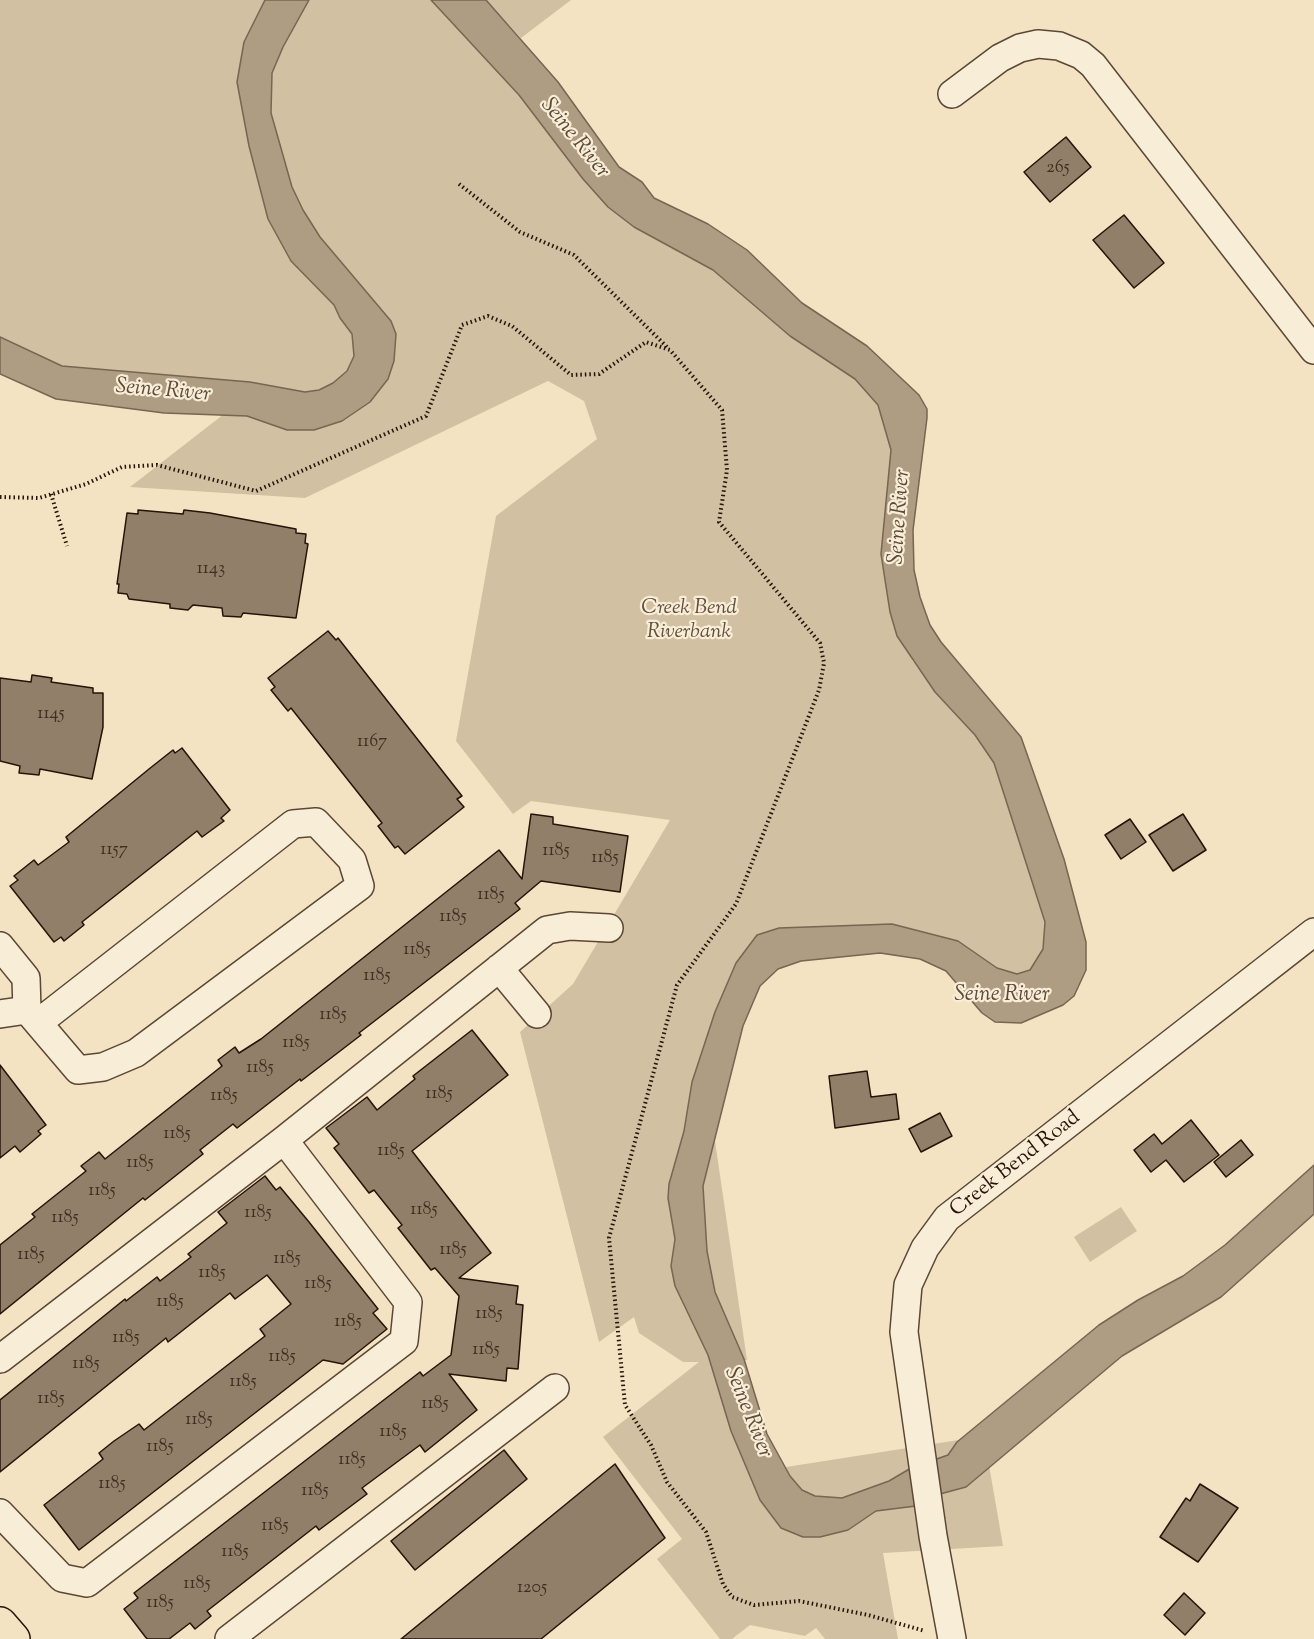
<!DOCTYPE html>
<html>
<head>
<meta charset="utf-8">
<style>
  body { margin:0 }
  canvas { display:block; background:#f4e3c2 }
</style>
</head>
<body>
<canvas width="1314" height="1639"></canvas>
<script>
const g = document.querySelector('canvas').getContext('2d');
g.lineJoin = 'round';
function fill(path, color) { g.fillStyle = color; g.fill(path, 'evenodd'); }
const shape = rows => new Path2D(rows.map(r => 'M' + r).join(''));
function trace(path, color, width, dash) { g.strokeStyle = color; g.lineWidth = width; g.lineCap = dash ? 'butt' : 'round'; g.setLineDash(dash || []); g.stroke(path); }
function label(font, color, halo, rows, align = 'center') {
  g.font = font + ' "Sorts Mill Goudy",serif'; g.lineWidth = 4.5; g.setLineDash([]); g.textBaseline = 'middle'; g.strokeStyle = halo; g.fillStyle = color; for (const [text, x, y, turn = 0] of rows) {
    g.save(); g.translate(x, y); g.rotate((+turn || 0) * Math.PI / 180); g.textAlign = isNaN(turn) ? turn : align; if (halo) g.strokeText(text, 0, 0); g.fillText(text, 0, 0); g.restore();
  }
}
fill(shape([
  [0,0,265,0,244,42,237,82,249,146,268,219,291,261,334,305,340,318,352,334,354,356,347,371,333,383,319,390,305,392,250,382,62,366,0,337],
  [309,0,431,0,519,95,583,179,634,227,713,270,790,336,855,379,878,405,891,450,881,554,912,660,935,692,975,735,994,763,1045,922,1043,949,1030,970,1017,974,997,968,958,941,892,924,779,928,757,935,702,1052,747,1360,710,1361,731,1431,760,1500,781,1528,767,1470,984,1436,1003,1546,883,1553,898,1639,825,1639,816,1628,805,1636,750,1625,732,1639,720,1639,657,1559,682,1539,603,1437,699,1362,683,1362,639,1333,634,1317,599,1342,520,1032,573,984,670,820,531,801,513,814,456,741,496,516,597,439,584,401,548,381,305,498,130,487,224,414,247,416,287,430,388,379,394,362,396,334,320,237,303,210,292,187,271,113,272,73,283,47],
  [486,0,571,0,521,38],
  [1121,1207,1137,1231,1090,1262,1074,1237]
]), '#d1c0a2');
const water = shape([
  [265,0,309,0,283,47,272,73,271,113,292,187,303,210,320,237,391,321,396,334,394,361,388,379,370,402,342,421,314,430,287,430,247,416,164,413,56,399,0,374,0,337,62,366,250,382,305,392,319,390,333,383,347,371,354,356,352,334,340,318,334,305,291,261,268,219,249,146,237,82,244,42,265,0],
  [431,0,486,0,558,82,619,167,642,182,654,198,708,224,747,250,802,303,867,346,919,395,927,409,927,418,913,530,914,570,920,597,930,625,941,642,1021,737,1064,859,1086,942,1086,970,1074,996,1063,1005,1021,1023,995,1022,982,1013,946,971,920,959,880,953,801,961,778,969,760,986,743,1026,703,1186,707,1251,715,1292,744,1359,767,1434,790,1476,802,1490,815,1496,842,1498,889,1481,911,1468,948,1455,957,1442,1099,1325,1138,1300,1183,1276,1225,1245,1314,1165,1314,1214,1221,1297,1122,1356,966,1487,940,1494,916,1506,876,1511,848,1530,820,1537,803,1537,781,1528,760,1500,731,1431,708,1355,675,1286,671,1266,675,1239,668,1198,669,1184,684,1131,692,1082,715,1012,736,963,757,935,779,928,892,924,958,941,997,968,1017,974,1030,970,1043,949,1045,922,994,763,975,735,935,692,897,636,890,612,881,554,891,450,878,405,855,379,790,336,713,270,634,227,608,207,583,179,519,95,431,0]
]);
fill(water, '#ae9c83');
trace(water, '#786552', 1.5);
const building = shape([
  [1066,137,1091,167,1050,202,1024,172,1066,137],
  [1124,215,1164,263,1134,288,1093,240,1124,215],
  [138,510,183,514,184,510,210,513,296,529,296,533,306,534,305,543,308,544,296,618,243,613,241,617,223,616,222,608,193,605,188,610,170,608,170,604,129,599,127,594,118,593,119,584,117,584,127,513,138,514,138,510],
  [328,631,336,640,338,638,462,796,457,799,464,807,405,854,398,846,395,848,378,826,382,823,291,708,288,711,271,690,275,687,268,678,328,631],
  [32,675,52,678,51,682,93,688,93,693,103,693,103,727,92,779,40,769,39,775,19,773,20,766,0,761,0,678,31,682,32,675],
  [182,748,230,810,221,818,224,821,202,837,197,831,82,922,84,925,64,941,61,937,54,942,10,886,18,880,14,876,34,860,38,865,69,842,66,837,149,769,173,750,175,753,182,748],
  [531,814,553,817,553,824,628,836,620,892,541,881,515,903,520,909,359,1033,361,1035,301,1081,300,1079,237,1128,233,1124,200,1150,203,1154,145,1200,143,1198,0,1314,0,1245,35,1217,32,1214,86,1171,81,1166,99,1152,105,1159,222,1066,218,1060,235,1047,239,1053,261,1039,499,850,522,879,531,814],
  [1183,814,1206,850,1173,871,1149,835,1183,814],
  [1130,819,1146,842,1121,859,1105,835,1130,819],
  [472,1030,508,1075,412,1151,491,1253,459,1278,518,1286,516,1304,523,1305,518,1369,507,1368,506,1381,449,1374,477,1410,425,1452,420,1445,362,1488,367,1494,319,1530,316,1526,207,1611,211,1616,195,1629,190,1623,169,1639,147,1639,124,1609,138,1598,134,1593,420,1372,423,1376,451,1355,459,1296,435,1268,431,1270,398,1228,402,1225,374,1190,369,1193,334,1148,339,1144,326,1128,367,1097,377,1110,415,1079,413,1076,472,1030],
  [0,1065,46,1125,38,1131,41,1134,20,1152,15,1146,0,1158,0,1065],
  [867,1071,871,1097,896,1094,899,1119,835,1128,829,1076,867,1071],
  [940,1113,952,1136,921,1152,909,1129,940,1113],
  [1191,1120,1219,1155,1184,1182,1166,1160,1151,1172,1134,1150,1154,1134,1162,1144,1191,1120],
  [1241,1140,1253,1155,1226,1177,1214,1162,1241,1140],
  [265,1176,276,1190,280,1187,309,1222,378,1309,373,1313,387,1329,343,1364,323,1360,79,1550,44,1505,103,1459,99,1453,114,1441,139,1424,144,1430,265,1336,260,1329,291,1304,267,1275,235,1299,230,1293,168,1342,166,1338,0,1472,0,1400,125,1299,126,1301,157,1277,160,1281,191,1257,188,1254,227,1223,218,1212,265,1176],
  [504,1450,527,1479,415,1570,391,1541,504,1450],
  [615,1464,665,1538,541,1639,401,1639,615,1464],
  [1200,1484,1238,1508,1198,1562,1160,1537,1186,1498,1190,1501,1200,1484],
  [1184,1593,1205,1613,1185,1635,1164,1615,1184,1593]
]);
fill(building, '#927f69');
trace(building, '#271308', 1.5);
const minor = shape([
  [952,94,1000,58,1020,48,1038,44,1059,46,1081,55,1093,65,1314,350],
  [0,946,26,978,27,1010],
  [499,968,537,1014],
  [0,1014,27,1010,38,1023,78,1070,103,1067,136,1053,360,886,352,860,316,822,293,824,38,1023],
  [0,1359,284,1140,547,930,570,926,609,928],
  [0,1513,62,1578,87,1583,404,1341,408,1302,284,1140],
  [229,1639,555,1388],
  [952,1639,933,1536,904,1332,908,1285,925,1248,947,1218,1314,932]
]);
const major = shape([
  [0,1624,13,1639]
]);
trace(minor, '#5a4736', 30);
trace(major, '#271308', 36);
trace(shape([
  [459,184,520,232,574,255,669,349],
  [51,494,67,546],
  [0,497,39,498,86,484,122,467,157,465,256,491,426,416,462,325,488,316,512,326,571,375,599,374,646,342,670,350,722,410,727,470,719,522,820,643,824,663,819,690,736,904,677,985,609,1238,625,1405,651,1445,667,1482,706,1532,723,1584,732,1597,754,1605,799,1601,868,1615,925,1631]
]), '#271308', 4, [1.5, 3]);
trace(minor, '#f8edd7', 27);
trace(major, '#f4e3c2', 33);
label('18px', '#422e20', null, [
  ["265",1058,169],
  ["1143",211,570],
  ["1145",51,715],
  ["1167",372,743],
  ["1157",114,851],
  ["1185",556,852],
  ["1185",605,859],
  ["1185",491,896],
  ["1185",453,918],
  ["1185",417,951],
  ["1185",377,977],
  ["1185",333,1016],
  ["1185",296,1044],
  ["1185",260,1069],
  ["1185",439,1095],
  ["1185",224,1097],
  ["1185",177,1135],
  ["1185",391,1152],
  ["1185",140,1164],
  ["1185",102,1192],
  ["1185",424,1211],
  ["1185",258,1214],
  ["1185",65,1219],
  ["1185",453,1251],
  ["1185",31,1256],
  ["1185",287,1260],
  ["1185",212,1274],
  ["1185",318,1285],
  ["1185",170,1303],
  ["1185",489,1315],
  ["1185",348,1323],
  ["1185",126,1339],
  ["1185",486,1351],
  ["1185",282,1358],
  ["1185",86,1365],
  ["1185",243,1383],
  ["1185",51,1400],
  ["1185",435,1405],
  ["1185",199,1421],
  ["1185",393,1433],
  ["1185",160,1448],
  ["1185",352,1461],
  ["1185",112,1485],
  ["1185",315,1492],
  ["1185",275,1527],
  ["1185",235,1553],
  ["1185",197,1585],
  ["1205",532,1589],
  ["1185",160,1604]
]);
label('italic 21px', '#62503e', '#f8edd7', [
  ["Creek Bend",689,609],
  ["Riverbank",689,633]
]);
label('21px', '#271308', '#f8edd7', [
  ["Creek Bend Road",1016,1165,-38]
]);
label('italic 22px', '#5d4a39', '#f8edd7', [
  ["Seine River",574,139,51],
  ["Seine River",163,392,5],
  ["Seine River",901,517,-86],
  ["Seine River",1002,996],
  ["Seine River",747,1413,68]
]);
</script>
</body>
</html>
